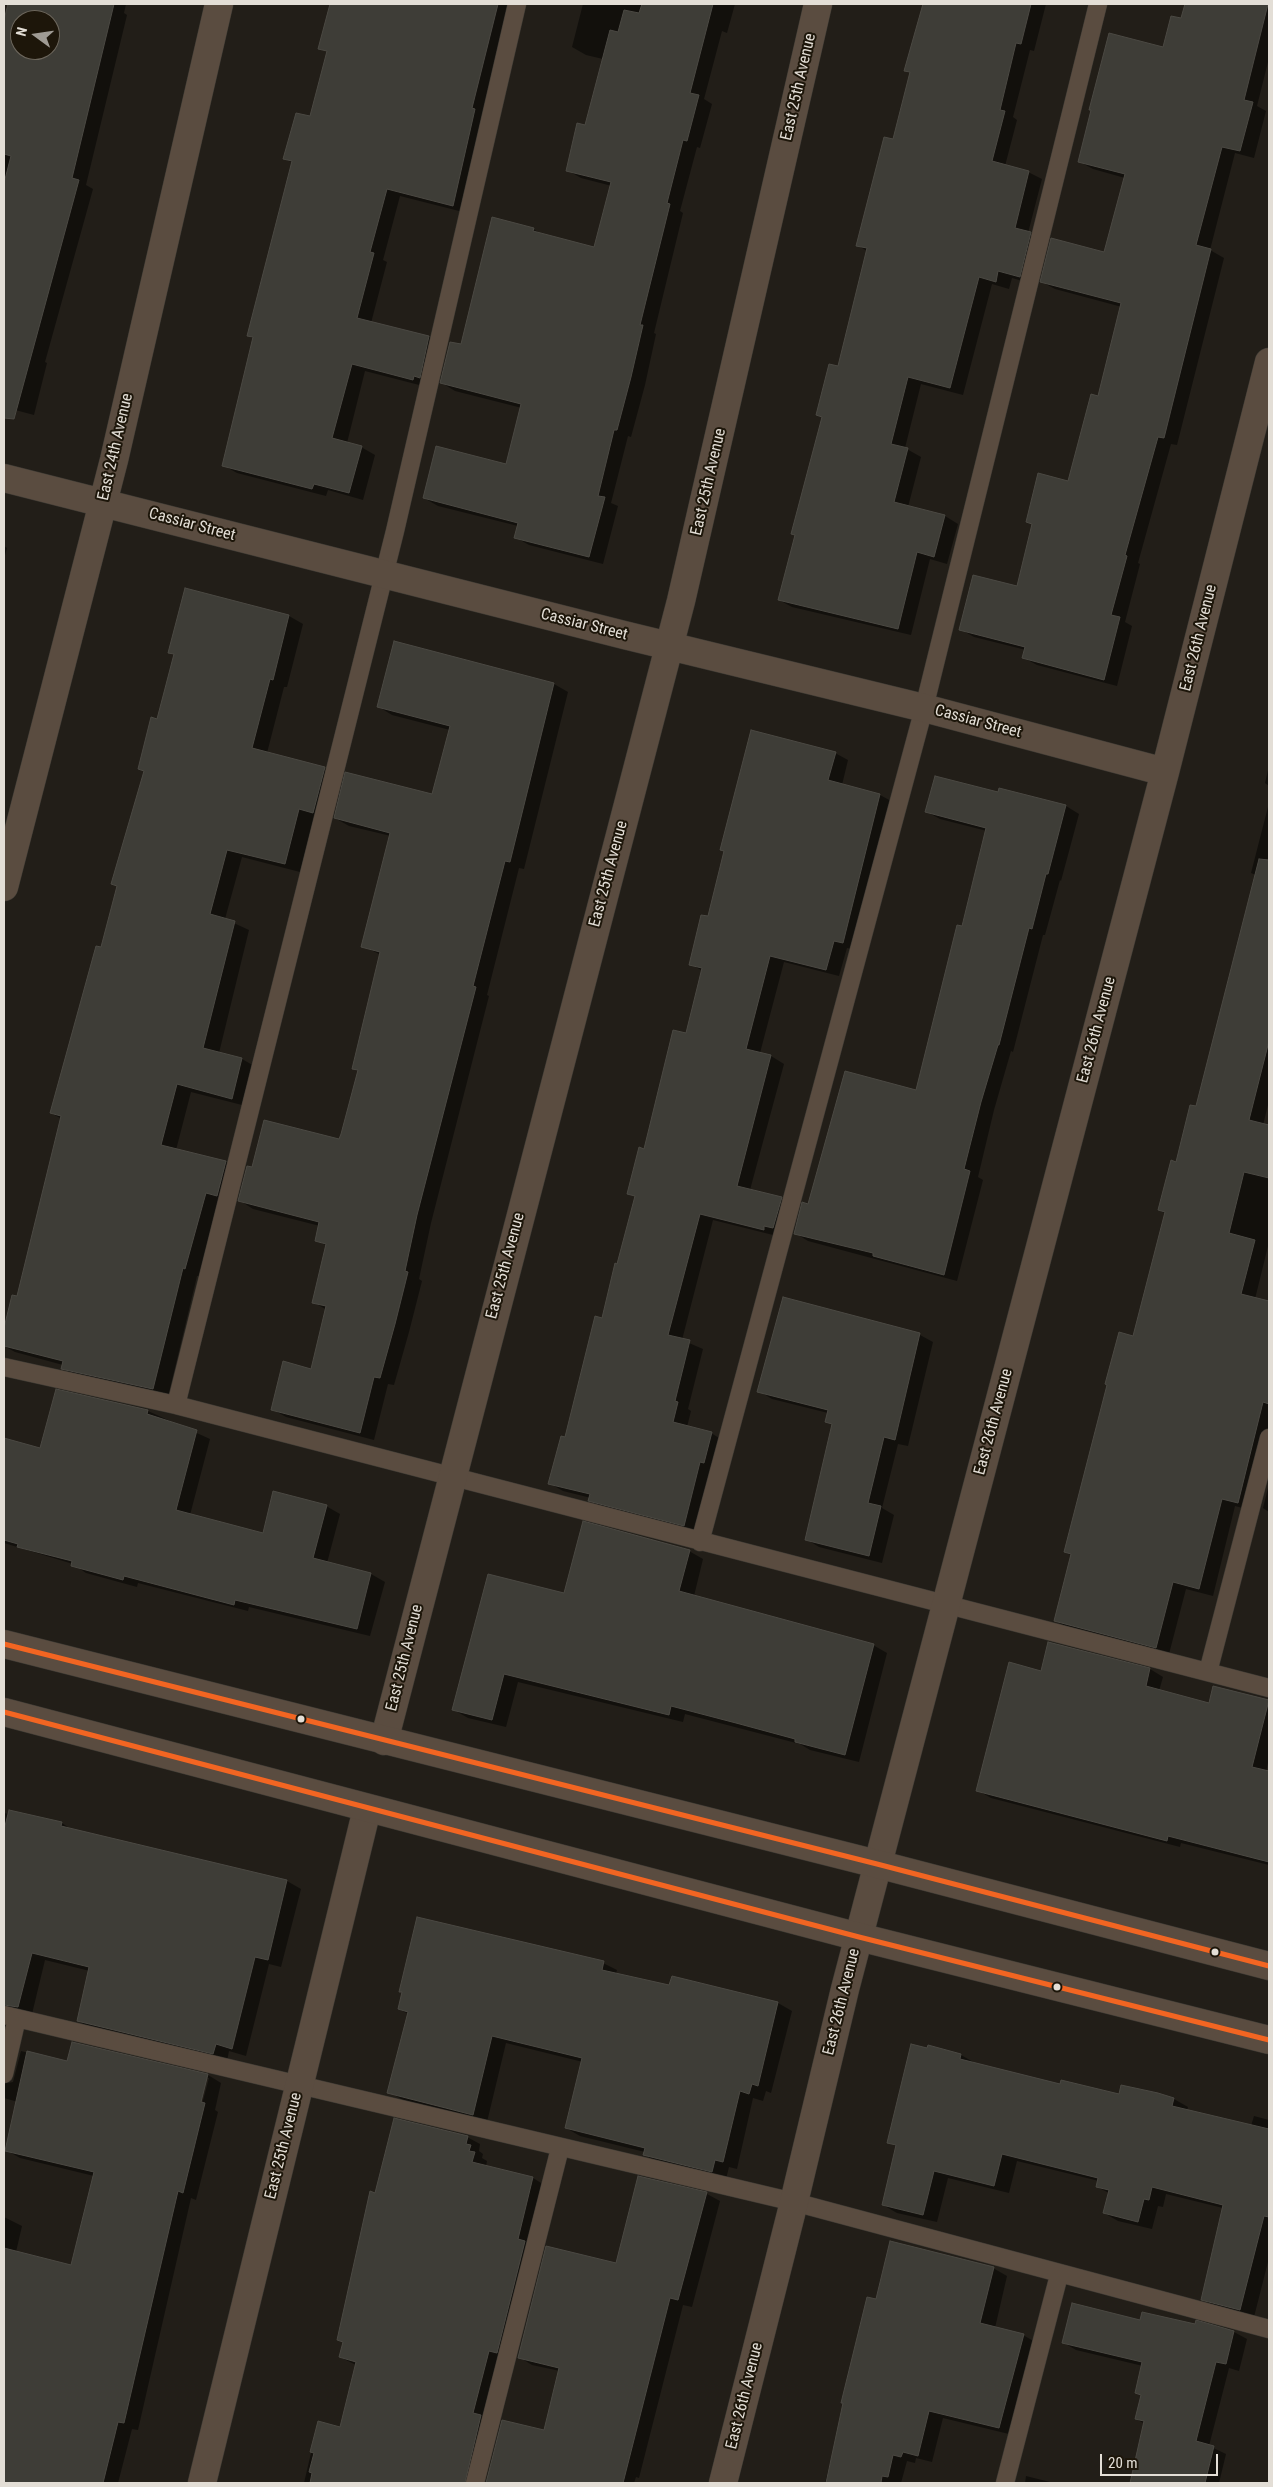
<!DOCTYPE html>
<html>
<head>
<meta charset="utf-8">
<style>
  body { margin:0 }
  #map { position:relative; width:1273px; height:2487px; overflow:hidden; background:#221e18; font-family:"Roboto Condensed",sans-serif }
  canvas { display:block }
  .frame { position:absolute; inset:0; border:5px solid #e3ded6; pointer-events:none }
  .north { position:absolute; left:10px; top:10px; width:50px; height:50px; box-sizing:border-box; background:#1d160a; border:1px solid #6c665c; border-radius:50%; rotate:284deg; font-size:14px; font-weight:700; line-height:20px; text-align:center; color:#e3ded6 }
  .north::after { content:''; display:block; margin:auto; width:18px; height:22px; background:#9f9b94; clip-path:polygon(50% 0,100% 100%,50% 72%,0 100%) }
  .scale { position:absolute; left:1100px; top:2454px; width:118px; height:22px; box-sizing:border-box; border:2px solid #e3ded6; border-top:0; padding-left:6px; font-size:15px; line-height:18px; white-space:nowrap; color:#e3ded6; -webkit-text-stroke:4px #1d160a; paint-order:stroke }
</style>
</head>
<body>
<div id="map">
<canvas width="1273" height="2487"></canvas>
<div class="frame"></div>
<div class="north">N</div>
<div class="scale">20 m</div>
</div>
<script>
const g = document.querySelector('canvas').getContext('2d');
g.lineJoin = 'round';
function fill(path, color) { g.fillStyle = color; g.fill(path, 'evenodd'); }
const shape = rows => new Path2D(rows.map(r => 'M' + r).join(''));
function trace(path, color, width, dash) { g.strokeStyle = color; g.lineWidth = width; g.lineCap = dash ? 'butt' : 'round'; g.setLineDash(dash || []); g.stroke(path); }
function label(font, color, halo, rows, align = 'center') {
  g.font = font + ' "Roboto Condensed",sans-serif'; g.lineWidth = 4; g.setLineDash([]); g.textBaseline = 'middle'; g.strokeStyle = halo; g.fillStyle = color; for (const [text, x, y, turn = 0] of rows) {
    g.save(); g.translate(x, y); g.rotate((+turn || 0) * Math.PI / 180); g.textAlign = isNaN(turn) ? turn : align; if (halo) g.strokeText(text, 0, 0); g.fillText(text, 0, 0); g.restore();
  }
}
fill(shape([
  [9,4,126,4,124,13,127,15,86,185,93,189,45,362,47,363,34,415,4,407,4,49,8,34,4,31,4,25],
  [20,20,50,20,50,50,20,50],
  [332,4,515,4,467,213,400,196,383,260,387,262,371,323,429,337,442,345,427,387,365,371,347,443,361,447,375,455,363,500,328,490,326,496,237,473,223,465,254,339,248,335,293,163,285,159,310,118,328,52,320,48],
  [583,4,735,4,727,33,722,31,704,99,712,104,700,148,697,147,680,211,683,213,654,333,656,334,645,385,631,437,628,436,611,503,618,506,603,564,529,545,515,537,518,526,438,506,424,498,507,466,522,408,455,391,442,383,533,229,545,236,595,249,612,186,581,178,567,170,586,126,603,59,586,55,572,47],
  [924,4,1046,4,1034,51,1030,50,1013,117,1017,120,1005,166,1028,172,1042,179,1028,233,1043,241,1033,284,1012,278,1009,289,992,284,963,395,921,384,905,448,921,457,908,507,945,516,958,524,947,564,930,559,911,635,792,607,779,600,796,536,792,534,823,418,817,415,839,367,867,251,857,245,893,140,911,73,906,70],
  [1186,4,1269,4,1269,58,1257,106,1266,111,1254,158,1235,153,1210,250,1224,258,1177,445,1171,444,1138,563,1140,564,1125,622,1132,626,1117,686,1037,665,1024,658,1026,650,974,637,960,629,1018,588,1033,525,1028,522,1069,482,1099,398,1122,307,1055,289,1042,282,1105,253,1125,178,1093,169,1080,162,1164,49,1182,20],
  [4,546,7,548,4,559],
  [289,616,303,624,287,687,284,687,267,753,324,768,339,777,328,820,314,817,300,872,242,857,225,919,249,930,219,1053,242,1059,256,1067,246,1106,191,1092,176,1150,226,1162,240,1170,200,1276,197,1276,168,1397,77,1376,62,1368,63,1365,15,1352,4,1346,4,1333,13,1296,18,1298,62,1119,51,1113,102,949,118,887,113,884,145,772,140,769,158,720,175,655,170,652],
  [395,643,554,684,568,692,524,869,519,868,487,995,489,996,431,1223,419,1279,422,1281,409,1332,394,1385,388,1384,374,1440,286,1417,272,1409,312,1370,327,1310,313,1302,327,1246,316,1240,320,1226,253,1209,239,1200,253,1169,340,1141,359,1071,353,1068,381,955,363,946,391,836,349,826,335,818,433,795,450,730,392,715,379,707],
  [835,753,848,760,842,785,880,795,893,802,856,950,847,948,839,976,784,962,760,1053,771,1056,784,1064,750,1190,781,1198,794,1206,777,1236,713,1220,682,1340,703,1349,688,1409,691,1411,687,1427,711,1433,724,1441,697,1532,603,1508,590,1500,591,1498,563,1491,549,1483,566,1439,618,1265,636,1197,628,1193,687,1035,703,971,690,964,709,918],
  [1269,766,1269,786,1265,783],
  [999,794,1066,806,1079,814,1061,881,1060,880,1045,935,1043,935,1013,1052,1011,1051,994,1110,978,1177,983,1180,957,1281,808,1241,795,1233,809,1206,917,1091,987,831,940,819,927,812],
  [1269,803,1269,1101,1263,1125,1269,1127,1269,1242,1255,1299,1269,1302,1269,1454,1254,1511,1235,1506,1213,1596,1186,1589,1169,1654,1069,1628,1055,1621,1072,1556,1065,1552,1134,1337,1166,1214,1159,1210,1196,1108,1256,875,1251,873],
  [784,1299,920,1335,933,1342,908,1446,898,1444,882,1508,894,1515,882,1563,819,1547,806,1539,833,1426,826,1421,828,1413,772,1399,759,1391],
  [148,1411,210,1439,190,1515,264,1534,326,1506,340,1514,327,1563,371,1574,385,1582,370,1636,249,1607,248,1611,138,1583,137,1587,86,1573,73,1564,4,1543,4,1439,41,1449],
  [1269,1484,1269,1512,1263,1508],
  [689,1551,703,1559,694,1596,873,1645,887,1653,859,1762,810,1750,800,1744,685,1714,683,1722,518,1682,506,1727,468,1718,454,1710,565,1595],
  [1150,1669,1163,1677,1159,1691,1210,1704,1269,1702,1269,1758,1266,1772,1269,1773,1269,1865,1181,1843,1180,1847,991,1798,977,1790,1042,1672],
  [10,1811,62,1823,72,1830,287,1881,301,1889,281,1967,269,1964,246,2056,229,2051,227,2061,92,2029,78,2021,90,1971,45,1960,32,2014,16,2012,8,2083,13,2082,21,2051,68,2063,208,2075,221,2083,215,2110,218,2112,196,2200,191,2198,138,2430,132,2429,118,2483,4,2483,4,2401,25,2407,40,2348,4,2339,4,2217,22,2226,16,2252,72,2266,94,2176,20,2158,6,2150,18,2102,4,2098,4,1813,9,1814],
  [206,2078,209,2078,201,2108,198,2108],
  [603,1963,617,1970,616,1974,670,1986,672,1978,778,2003,792,2011,771,2093,766,2091,763,2101,753,2098,737,2169,729,2167,726,2179,658,2163,645,2155,645,2152,580,2136,566,2128,583,2062,506,2043,487,2122,403,2100,389,2092,408,2014,399,2009,403,1993,400,1991],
  [929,2047,961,2055,975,2063,1061,2085,1120,2095,1174,2099,1188,2107,1187,2111,1251,2126,1254,2116,1269,2120,1269,2258,1254,2317,1216,2307,1202,2299,1223,2208,1166,2194,1163,2207,1158,2206,1152,2229,1118,2221,1104,2213,1109,2193,1097,2187,1099,2181,1017,2161,1009,2193,948,2178,937,2222,897,2213,883,2205,897,2147,889,2142],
  [467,2137,480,2144,479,2151,483,2154,482,2158,487,2161,486,2166,533,2178,546,2186,479,2483,304,2483,318,2423,341,2428,356,2365,340,2357,344,2343,339,2340,376,2194],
  [639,2177,707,2194,720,2201,692,2307,683,2305,639,2478,636,2477,634,2483,487,2483,503,2422,544,2432,560,2371,532,2365,519,2357,617,2264],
  [993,2268,1007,2276,995,2328,1023,2335,1037,2343,1013,2435,943,2418,932,2462,916,2458,915,2463,907,2461,901,2483,825,2483,845,2403,877,2300],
  [1141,2322,1196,2326,1197,2322,1234,2332,1247,2339,1239,2371,1229,2368,1209,2446,1226,2454,1219,2483,1131,2483,1145,2424,1136,2419,1142,2396,1136,2393,1143,2366,1076,2350,1064,2343],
  [1026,2476,1054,2483,1025,2483]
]), '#0007');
const building = shape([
  [8,4,114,4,72,178,79,180,14,419,4,418,4,183,11,156,4,154,4,20,8,4],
  [20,20,50,20,50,50,20,50,20,20],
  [330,4,498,4,472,108,475,109,453,206,387,189,370,252,374,253,357,318,429,336,420,378,414,376,413,380,352,364,332,438,362,446,349,493,314,484,312,489,222,466,253,337,247,336,292,161,283,159,296,113,310,116,327,51,318,49,330,4],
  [642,4,713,4,690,93,699,95,687,141,683,140,667,203,670,204,640,325,643,325,631,377,617,430,614,430,598,496,605,497,589,557,514,538,518,523,423,498,436,446,506,464,521,404,440,383,450,342,461,344,492,217,534,228,533,231,594,247,611,182,566,171,577,123,585,125,610,30,618,32,624,10,639,13,642,4],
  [923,4,1031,4,1021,44,1016,43,1000,110,1005,111,992,161,1029,171,1015,228,1031,232,1020,277,998,271,996,282,979,277,950,388,908,377,891,444,908,448,894,502,945,515,934,557,917,552,898,629,778,600,795,535,791,534,822,417,816,415,829,364,838,366,867,248,856,246,884,137,893,139,910,72,904,71,923,4],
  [1185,4,1268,4,1244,100,1253,102,1240,151,1222,147,1196,245,1211,249,1164,438,1158,437,1125,555,1127,556,1111,615,1120,617,1104,680,1022,658,1025,647,959,630,973,575,1017,586,1032,524,1026,522,1038,473,1068,481,1091,394,1098,396,1121,303,1040,282,1051,238,1104,252,1125,174,1078,162,1091,110,1089,110,1109,33,1163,47,1171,16,1181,18,1185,4],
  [185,588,289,615,273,680,270,679,252,748,325,767,313,813,299,809,285,864,227,850,210,914,235,921,203,1048,242,1058,232,1099,177,1084,161,1145,226,1161,217,1196,206,1193,204,1200,185,1269,183,1268,153,1389,61,1369,63,1361,4,1346,4,1328,12,1295,17,1296,61,1116,50,1113,96,946,101,947,117,886,111,884,144,771,138,769,151,717,157,719,174,654,168,653,185,588],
  [394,641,554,683,510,862,505,861,473,986,476,987,417,1215,405,1271,408,1272,395,1324,380,1378,374,1377,360,1433,271,1410,283,1361,311,1369,326,1306,312,1303,326,1244,315,1241,319,1222,238,1201,247,1166,252,1167,264,1120,339,1139,341,1134,358,1070,352,1069,380,952,361,947,390,833,334,818,345,772,432,794,450,726,377,707,394,641],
  [751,730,836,752,828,780,880,794,843,943,834,941,826,970,770,956,746,1049,771,1055,737,1186,782,1197,773,1228,764,1226,764,1230,700,1214,668,1335,690,1340,675,1401,678,1402,673,1422,712,1432,704,1463,700,1462,684,1526,588,1501,590,1494,548,1484,561,1436,565,1437,595,1316,602,1318,615,1263,617,1264,635,1196,627,1194,639,1147,644,1149,673,1030,686,1033,702,968,689,965,701,915,708,916,724,851,720,850,751,730],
  [935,776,998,792,999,788,1066,805,1048,874,1046,874,1032,929,1029,928,999,1045,998,1045,981,1102,964,1169,970,1171,944,1275,873,1256,873,1253,794,1234,802,1202,808,1204,845,1071,916,1090,957,925,962,926,986,828,925,812,935,776],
  [1259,859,1269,860,1269,1041,1249,1120,1269,1125,1269,1178,1244,1172,1229,1233,1255,1240,1241,1294,1269,1301,1269,1404,1263,1402,1238,1503,1222,1499,1199,1589,1173,1582,1156,1648,1054,1621,1071,1554,1064,1552,1107,1385,1105,1384,1119,1332,1133,1336,1165,1212,1158,1210,1171,1160,1176,1162,1190,1105,1196,1106,1259,859],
  [783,1297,920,1333,895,1440,884,1437,868,1503,881,1506,869,1556,805,1540,832,1424,825,1422,828,1410,757,1392,783,1297],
  [56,1389,148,1410,147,1414,197,1430,176,1510,263,1533,273,1491,327,1505,313,1558,371,1573,357,1629,235,1600,234,1605,124,1576,123,1580,71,1566,72,1561,17,1547,18,1544,4,1540,4,1438,40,1448,56,1389],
  [583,1521,690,1550,679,1591,874,1644,845,1755,795,1742,795,1739,736,1723,671,1706,669,1715,504,1674,492,1720,452,1710,488,1574,564,1593,583,1521],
  [1048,1642,1150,1668,1146,1686,1209,1703,1213,1686,1269,1700,1252,1767,1269,1771,1269,1862,1168,1836,1167,1841,976,1791,1009,1662,1041,1671,1048,1642],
  [9,1810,62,1822,61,1826,287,1880,268,1960,255,1957,232,2049,216,2044,213,2054,77,2021,89,1967,32,1953,18,2007,4,2005,4,1830,9,1810],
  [417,1917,604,1961,602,1970,669,1985,672,1976,778,2002,758,2086,752,2084,749,2094,740,2091,723,2162,715,2160,712,2172,643,2155,645,2148,565,2128,582,2058,492,2036,473,2115,387,2093,408,2012,398,2009,402,1992,399,1992,417,1917],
  [72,2042,208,2074,201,2102,205,2103,183,2193,178,2191,124,2423,118,2422,103,2483,4,2483,4,2248,71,2265,94,2172,5,2151,27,2051,67,2061,72,2042],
  [911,2044,927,2048,928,2045,961,2054,960,2059,1060,2084,1061,2080,1119,2094,1121,2085,1158,2093,1174,2098,1172,2106,1269,2129,1269,2217,1264,2216,1240,2310,1201,2300,1223,2205,1152,2187,1149,2200,1144,2199,1138,2222,1103,2213,1109,2190,1096,2187,1098,2178,1002,2154,994,2186,934,2171,923,2215,882,2205,896,2145,887,2143,911,2044],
  [394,2118,468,2136,466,2144,471,2145,469,2151,475,2152,472,2162,533,2177,518,2239,525,2241,497,2353,489,2351,473,2413,481,2415,465,2483,310,2483,312,2473,309,2472,314,2453,310,2452,318,2421,340,2427,356,2362,339,2357,343,2342,337,2340,370,2191,375,2193,394,2118],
  [638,2176,707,2192,678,2300,670,2298,623,2483,486,2483,502,2420,544,2430,559,2368,518,2358,546,2246,616,2263,638,2176],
  [890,2241,994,2267,980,2323,1024,2334,999,2428,929,2411,918,2456,903,2452,901,2457,893,2455,888,2477,882,2476,881,2483,826,2483,843,2403,841,2403,867,2297,876,2299,890,2241],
  [1072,2303,1140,2320,1142,2312,1195,2324,1196,2320,1234,2331,1226,2364,1216,2362,1196,2441,1214,2446,1205,2483,1130,2483,1144,2421,1135,2419,1141,2395,1135,2393,1142,2362,1062,2343,1072,2303]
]);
fill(building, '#3e3d37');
trace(building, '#4b4943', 1);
const service = shape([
  [4,1367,176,1405,1269,1688],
  [176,1405,395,531,517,4],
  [700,1542,924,708,1098,4],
  [1208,1672,1269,1438],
  [4,2015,794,2202,1269,2329],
  [4,2074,17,2018],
  [475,2483,560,2148],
  [1005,2483,1059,2275]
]);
const minor = shape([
  [4,478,624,635,924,708,1165,772],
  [4,887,114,460,219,4],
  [384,1741,681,601,818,4],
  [202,2483,367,1809],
  [723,2483,794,2202,845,1989,1165,772,1269,362]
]);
const tertiary = shape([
  [4,1644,877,1864,1269,1966],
  [4,1712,859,1937,1269,2040]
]);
trace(service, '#3c3933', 19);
trace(minor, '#3c3933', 29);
trace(tertiary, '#3c3933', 29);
trace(service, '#5a4c40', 18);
trace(minor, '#5a4c40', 28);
trace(tertiary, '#5a4c40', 28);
trace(shape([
  [4,1644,877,1864,1269,1966],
  [4,1712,859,1937,1269,2040]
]), '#f26522', 5);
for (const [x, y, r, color] of [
  [301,1719,4.5,"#e3ded6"],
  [1215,1952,4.5,"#e3ded6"],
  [1057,1987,4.5,"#e3ded6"]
]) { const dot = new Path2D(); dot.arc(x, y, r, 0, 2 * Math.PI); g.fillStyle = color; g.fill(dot); trace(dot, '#1d160a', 2); }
label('16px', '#e3ded6', '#1d160a', [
  ["East 25th Avenue",799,87,-77],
  ["East 24th Avenue",116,447,-77],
  ["East 25th Avenue",709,482,-77],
  ["Cassiar Street",192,525,15],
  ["Cassiar Street",584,625,14],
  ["East 26th Avenue",1199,638,-76],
  ["Cassiar Street",978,722,15],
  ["East 25th Avenue",609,874,-75],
  ["East 26th Avenue",1097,1030,-75],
  ["East 25th Avenue",506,1266,-75],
  ["East 26th Avenue",994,1422,-75],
  ["East 25th Avenue",405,1658,-76],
  ["East 26th Avenue",842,2002,-76],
  ["East 25th Avenue",284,2146,-76],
  ["East 26th Avenue",745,2396,-76]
]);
</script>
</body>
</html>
